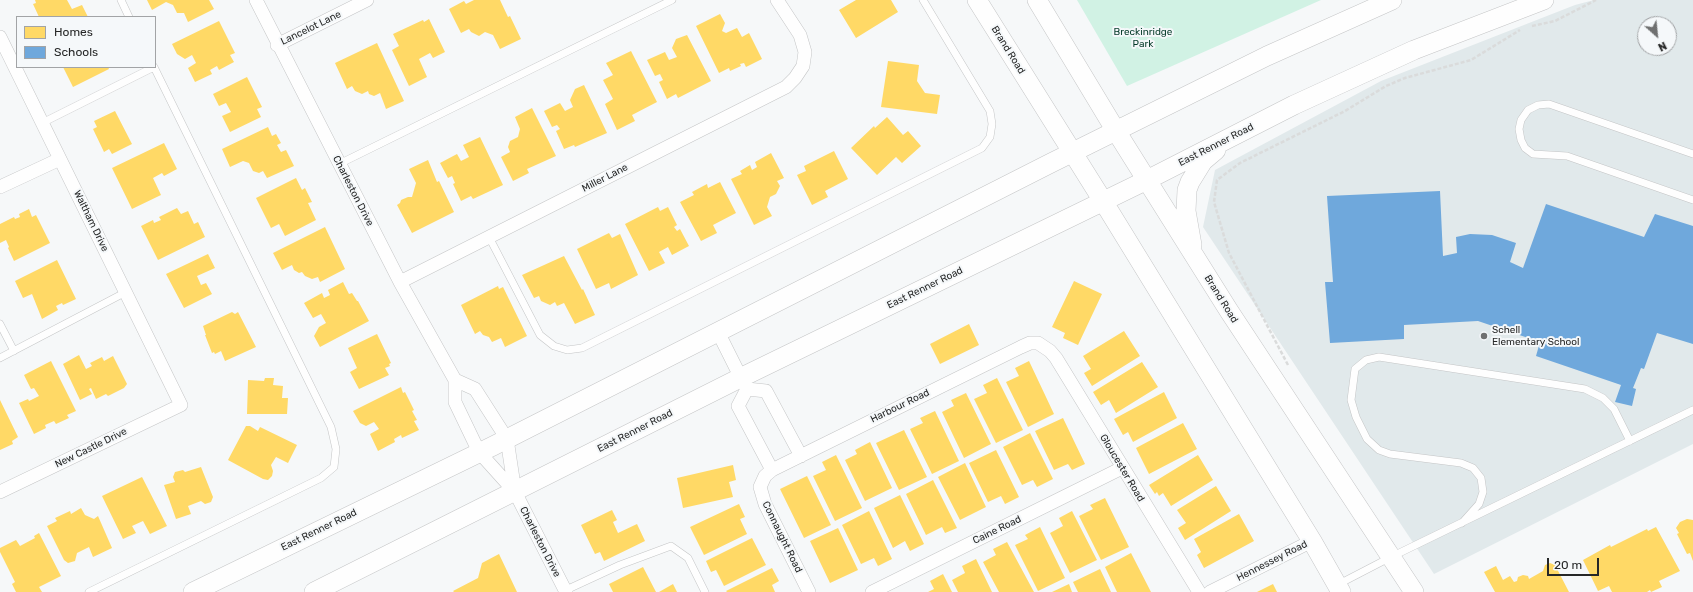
<!DOCTYPE html>
<html>
<head>
<meta charset="utf-8">
<style>
  body { margin:0 }
  #map { position:relative; width:1693px; height:592px; overflow:hidden; background:#f6f8f9; font-family:Rubik,sans-serif }
  canvas { display:block }
  .legend { position:absolute; left:16px; top:16px; width:140px; height:52px; box-sizing:border-box; background:#f5f8fa; border:1px solid #a2a4a6; margin:0; padding:5px 7px; list-style:none; font-size:12px; color:#262727 }
  .legend li { display:flex; align-items:center; gap:8px; height:20px }
  .legend b { width:20px; border:1px solid #a2a4a6 }
  .north { position:absolute; left:1637px; top:16px; width:40px; height:40px; box-sizing:border-box; background:#f5f8fa; border:1px solid #a2a4a6; border-radius:50%; rotate:153deg; font-size:11px; font-weight:700; line-height:16px; text-align:center; color:#262727 }
  .north::after { content:''; display:block; margin:auto; width:14px; height:18px; background:#6f7070; clip-path:polygon(50% 0,100% 100%,50% 72%,0 100%) }
  .scale { position:absolute; left:1547px; top:558px; width:52px; height:18px; box-sizing:border-box; border:2px solid #262727; border-top:0; padding-left:5px; font-size:12px; line-height:14px; white-space:nowrap; color:#262727; -webkit-text-stroke:3px #f5f8fa; paint-order:stroke }
</style>
</head>
<body>
<div id="map">
<canvas width="1693" height="592"></canvas>
<ul class="legend">
<li><b style="height:11px;background:#ffd966"></b>Homes</li>
<li><b style="height:11px;background:#6fa8dc"></b>Schools</li>
</ul>
<div class="north">N</div>
<div class="scale">20 m</div>
</div>
<script>
const g = document.querySelector('canvas').getContext('2d');
g.lineJoin = 'round';
function fill(path, color) { g.fillStyle = color; g.fill(path, 'evenodd'); }
const shape = rows => new Path2D(rows.map(r => 'M' + r).join(''));
function trace(path, color, width, dash) { g.strokeStyle = color; g.lineWidth = width; g.lineCap = dash ? 'butt' : 'round'; g.setLineDash(dash || []); g.stroke(path); }
function label(font, color, halo, rows, align = 'center') {
  g.font = font + ' Rubik,sans-serif'; g.lineWidth = 4; g.setLineDash([]); g.textBaseline = 'middle'; g.strokeStyle = halo; g.fillStyle = color; for (const [text, x, y, turn = 0] of rows) {
    g.save(); g.translate(x, y); g.rotate((+turn || 0) * Math.PI / 180); g.textAlign = isNaN(turn) ? turn : align; if (halo) g.strokeText(text, 0, 0); g.fillText(text, 0, 0); g.restore();
  }
}
fill(shape([
  [1594,0,1693,0,1693,444,1434,574,1203,227,1215,170,1381,81,1575,5],
  [1645,24,1669,24,1669,48,1645,48]
]), '#e1e9eb');
fill(shape([
  [1077,0,1321,0,1127,86]
]), '#d1f2e4');
fill(shape([
  [35,0,67,0,72,9,82,5,88,17,39,17,33,4,36,3],
  [147,0,209,0,214,9,188,22,184,13,177,13,173,5,166,2,152,10],
  [474,0,500,0,508,17,510,16,521,39,500,49,493,35,485,32,479,36,471,32,469,29,461,33,449,9,464,1,466,4],
  [856,0,891,0,898,12,856,38,839,10],
  [720,14,725,23,722,31,726,33,737,28,742,37,749,33,762,59,746,67,744,63,740,64,741,66,730,71,729,68,719,73,696,26],
  [429,19,445,52,433,58,430,53,419,59,427,77,409,86,392,50,399,46,393,34,423,20,424,22],
  [219,21,235,53,230,55,234,62,219,70,217,66,210,70,212,74,195,82,188,68,196,63,192,55,185,59,177,54,172,44],
  [687,35,711,81,678,98,676,94,667,99,659,82,663,80,660,74,655,76,647,60,665,52,669,60,677,57,672,48,676,39],
  [377,43,404,101,386,109,380,93,374,96,369,94,368,91,362,94,355,91,352,86,347,89,335,63],
  [631,51,657,102,632,115,635,121,617,130,605,104,613,99,603,80,613,75,606,63],
  [888,61,919,65,917,81,925,93,940,95,937,114,881,107],
  [63,67,108,67,109,69,73,87],
  [247,77,262,107,257,109,261,117,230,132,222,116,231,112,226,103,219,106,213,94],
  [584,85,607,133,575,147,574,145,564,149,556,131,560,129,557,125,552,127,544,111,560,103,565,111,573,107,570,100,575,89],
  [532,108,556,156,527,169,529,173,513,181,501,157,510,152,508,147,510,141,518,137,520,129,515,117],
  [115,111,132,144,112,154,109,149,104,152,93,129,97,127,94,121],
  [887,117,903,135,908,131,921,146,902,163,896,157,877,175,851,148,874,126,875,128],
  [268,127,272,136,276,134,281,143,277,145,281,152,286,150,294,166,267,178,263,171,259,173,253,171,249,163,243,161,230,167,222,149],
  [480,137,503,185,473,199,471,196,461,201,453,184,455,183,452,176,448,178,440,163,457,154,461,161,469,157,463,145],
  [164,143,177,169,164,176,162,173,153,178,161,195,132,209,112,168],
  [834,151,848,179,825,191,828,197,812,205,797,175,806,171,804,166],
  [771,153,784,178,777,181,780,186,776,194,770,197,767,207,772,216,754,225,731,179,742,174,740,171,750,165,752,170,757,167,755,162],
  [428,160,437,182,439,181,454,212,412,233,397,205,400,203,401,200,408,197,412,197,416,183,409,169],
  [296,178,302,190,305,188,312,202,308,203,316,220,285,236,279,224,271,228,256,198],
  [720,182,736,213,713,225,717,233,701,241,680,202,694,195,692,192,707,184,708,188],
  [658,207,660,211,668,207,677,225,674,227,677,231,680,229,689,246,672,255,668,247,659,252,665,263,649,271,625,224],
  [177,208,181,214,188,211,194,224,198,222,205,237,158,260,141,226,153,220,154,223,161,220,159,217],
  [29,209,32,217,36,215,50,243,14,261,8,248,9,247,6,240,0,243,0,224,14,217,15,219,20,217,19,214],
  [325,227,345,269,320,282,318,277,312,279,305,276,302,272,299,273,294,270,292,265,282,270,273,253],
  [609,233,612,238,620,234,638,275,611,289,609,283,596,289,577,249],
  [208,254,215,268,197,276,201,285,206,283,212,294,184,308,166,274],
  [564,256,582,290,583,289,595,315,575,324,564,303,557,306,555,302,550,305,541,301,539,296,534,298,522,275],
  [57,260,76,299,63,305,62,303,56,306,58,310,42,319,32,294,23,298,15,281],
  [1074,281,1102,294,1078,345,1063,338,1065,333,1052,327],
  [343,282,349,294,352,293,357,301,358,301,369,321,320,347,314,336,319,327,326,323,321,314,313,318,304,303,322,293,324,298,330,295,328,290],
  [498,286,499,289,503,287,527,336,505,347,501,338,492,342,489,337,483,335,480,331,475,334,461,305],
  [232,312,235,314,238,312,256,347,225,361,221,351,215,354,214,352,212,353,205,335,206,335,203,326],
  [969,324,979,345,940,364,930,344],
  [1124,331,1140,356,1092,386,1084,373,1091,369,1083,356],
  [377,334,391,363,389,364,390,366,385,368,389,375,359,389,350,372,357,368,348,348],
  [79,355,86,369,92,366,90,363,102,357,104,361,113,356,127,384,124,388,108,396,106,394,96,399,91,388,89,389,92,394,80,400,63,364],
  [51,361,76,411,67,415,69,418,56,424,54,421,45,425,46,428,34,434,19,403,28,399,29,401,39,396,34,388,31,389,24,375],
  [1029,361,1054,414,1028,427,1006,382,1019,376,1015,368],
  [1142,362,1158,387,1116,413,1109,400,1101,405,1093,392],
  [265,378,274,378,273,385,283,386,282,398,288,398,287,414,247,414,248,380,264,381],
  [997,378,1023,430,996,443,974,399,987,393,983,385],
  [401,387,403,393,405,392,414,410,412,411,417,420,414,421,419,430,402,438,401,435,394,439,395,442,378,451,370,434,379,429,374,422,366,426,360,423,353,411],
  [1164,392,1177,418,1133,442,1128,432,1123,435,1114,419],
  [966,393,991,444,964,458,942,412,954,406,951,400],
  [0,400,18,437,12,441,13,444,0,450],
  [935,411,959,461,932,474,910,429,923,423,920,418],
  [1063,418,1085,464,1072,470,1068,464,1054,470,1035,431],
  [1183,423,1197,449,1149,474,1136,448],
  [246,426,250,426,258,431,260,427,297,445,288,463,276,457,271,465,273,471,272,476,268,480,263,479,228,460],
  [904,430,927,477,899,490,876,443],
  [1030,433,1053,479,1037,487,1033,480,1022,485,1003,447],
  [870,442,892,488,865,501,845,460,857,454,855,450],
  [996,450,1019,497,1005,504,1001,496,988,502,969,463],
  [836,455,862,508,835,521,813,476,826,470,822,462],
  [1198,455,1213,480,1171,506,1163,493,1159,496,1157,492,1155,494,1149,485],
  [965,463,986,507,960,520,938,477],
  [733,465,736,480,729,482,733,497,683,508,677,478],
  [201,467,213,497,211,502,205,504,201,501,188,506,191,514,176,519,164,485,175,482,173,477,175,472,183,470,185,472],
  [807,476,831,525,804,538,780,489],
  [142,477,167,526,150,534,143,521,132,526,136,533,123,539,102,496],
  [933,480,957,528,945,533,942,527,926,535,906,494],
  [1216,486,1231,511,1185,540,1178,528,1186,523,1177,510],
  [900,495,924,544,910,551,905,541,893,548,874,508],
  [1105,498,1129,547,1101,560,1079,516,1093,509,1090,505],
  [739,504,745,517,740,519,747,534,704,555,690,527],
  [81,508,85,515,94,519,98,516,112,548,93,557,89,547,77,553,75,561,68,563,64,560,47,526,57,521,55,518,70,511,71,514],
  [612,510,617,520,613,522,618,533,637,524,645,541,604,561,600,552,595,554,581,525],
  [869,511,892,559,878,566,874,558,861,564,842,525],
  [1072,511,1097,560,1070,573,1050,533,1063,526,1059,518],
  [1239,514,1254,541,1204,568,1197,555,1201,552,1194,539],
  [1687,519,1693,520,1693,561,1690,553,1687,554,1677,534,1679,533,1676,528,1680,522],
  [1040,527,1065,578,1038,591,1015,545,1028,539,1025,535],
  [1656,527,1680,571,1659,581,1662,587,1651,592,1650,590,1647,592,1612,592,1609,586,1598,591,1583,560,1610,545,1611,547,1647,529,1648,531],
  [838,528,858,570,830,583,810,541],
  [39,533,61,576,39,587,42,592,16,592,12,584,15,582,0,552,0,548,16,540,20,546,35,538,34,536],
  [752,538,766,565,724,586,716,570,711,572,706,561],
  [1007,542,1034,592,999,592,983,562,996,555,993,549],
  [1131,553,1151,592,1117,592,1105,567],
  [499,554,517,592,454,592,453,591,478,578,482,563],
  [976,559,992,592,958,592,952,580,965,573,962,566],
  [1550,563,1555,565,1569,592,1495,592,1484,572,1496,566,1503,580,1510,576,1514,582,1517,581,1518,577,1523,575,1528,576,1529,579,1543,571,1545,565],
  [643,567,656,592,613,592,609,584],
  [772,568,779,581,772,585,775,592,727,592,726,591],
  [1100,569,1111,592,1078,592,1073,582],
  [943,574,952,592,928,592,934,589,930,581],
  [673,584,677,592,659,592],
  [1069,584,1072,592,1052,592],
  [1273,584,1277,592,1257,592]
]), '#ffd966');
fill(shape([
  [1440,191,1443,256,1457,253,1456,237,1470,234,1492,235,1516,243,1510,262,1523,268,1546,204,1644,237,1655,214,1693,226,1693,344,1657,333,1644,369,1641,368,1633,388,1636,389,1632,406,1615,402,1621,385,1536,356,1540,342,1478,321,1404,325,1404,339,1330,343,1325,282,1333,282,1327,196]
]), '#6fa8dc');
const lane = shape([
  [121,0,129,17],
  [42,123,154,67],
  [1693,154,1549,104,1538,105,1528,110,1521,120,1519,129,1521,140,1525,148,1533,154,1567,156,1693,200],
  [339,164,672,0],
  [489,237,540,335,554,346,567,350,582,348,982,148,990,137,992,124,990,111,923,0],
  [0,324,14,351],
  [0,358,126,292],
  [1462,523,1479,504,1483,492,1481,478,1473,468,1461,463,1390,454,1379,450,1367,439,1356,417,1351,400,1355,369,1366,360,1379,357,1585,389,1603,398,1614,409,1630,441],
  [1337,585,1391,557,1693,410],
  [564,591,620,565,671,546,688,558,705,592],
  [89,592,321,478,334,467,336,449,331,427,154,67]
]);
const street = shape([
  [256,0,400,282,455,380,455,402,479,452,515,492,566,592],
  [0,37,181,405,0,492],
  [277,45,367,0],
  [0,187,60,159],
  [400,282,786,87,795,78,803,66,805,52,800,35,777,0],
  [718,332,744,384],
  [455,380,475,389,507,439,515,492],
  [747,389,766,391,801,456],
  [747,389,738,406,772,470],
  [809,592,765,504,760,487,765,476,772,470,1021,347,1030,343,1038,343,1050,351,1056,358,1199,592],
  [872,592,1122,468],
  [1210,592,1312,541]
]);
const secondary = shape([
  [977,0,1103,201,1312,541,1341,592],
  [1037,0,1116,131,1229,311,1414,592],
  [1192,245,1186,211,1187,190,1190,182,1203,161,1216,150],
  [193,592,493,446,1051,163,1267,56,1392,0],
  [314,592,738,379,1147,180,1294,105,1414,50,1544,0]
]);
trace(lane, '#c4c5c6', 8);
trace(street, '#c4c5c6', 14);
trace(secondary, '#c4c5c6', 20);
trace(shape([
  [1532,26,1555,21,1596,0],
  [1288,365,1229,253,1214,202,1217,180,1240,163,1345,111,1386,86,1405,78,1471,60,1520,30]
]), '#dadbdb', 2.5, [4, 2]);
trace(lane, '#fefefe', 7);
trace(street, '#fefefe', 13);
trace(secondary, '#fefefe', 19);
for (const [x, y, r, color] of [
  [1484,336,4,"#6f7070"]
]) { const dot = new Path2D(); dot.arc(x, y, r, 0, 2 * Math.PI); g.fillStyle = color; g.fill(dot); trace(dot, '#f5f8fa', 1.5); }
label('10px', '#262727', '#f5f8fa', [
  ["Lancelot Lane",311,28,-26],
  ["Brand Road",1008,50,58],
  ["East Renner Road",1216,145,-27],
  ["Miller Lane",605,178,-27],
  ["Charleston Drive",353,191,63],
  ["Waltham Drive",91,221,64],
  ["East Renner Road",925,288,-26],
  ["Brand Road",1221,299,58],
  ["Harbour Road",900,406,-26],
  ["East Renner Road",635,431,-27],
  ["New Castle Drive",91,448,-26],
  ["Gloucester Road",1122,468,59],
  ["East Renner Road",319,530,-26],
  ["Caine Road",997,530,-26],
  ["Connaught Road",782,537,64],
  ["Charleston Drive",540,542,63],
  ["Hennessey Road",1272,561,-27]
]);
label('10px', '#043a28', '#f5f8fa', [
  ["Breckinridge",1143,32],
  ["Park",1143,44]
]);
label('10px', '#262727', '#f5f8fa', [
  ["Schell",1492,330],
  ["Elementary School",1492,342]
], 'left');
</script>
</body>
</html>
